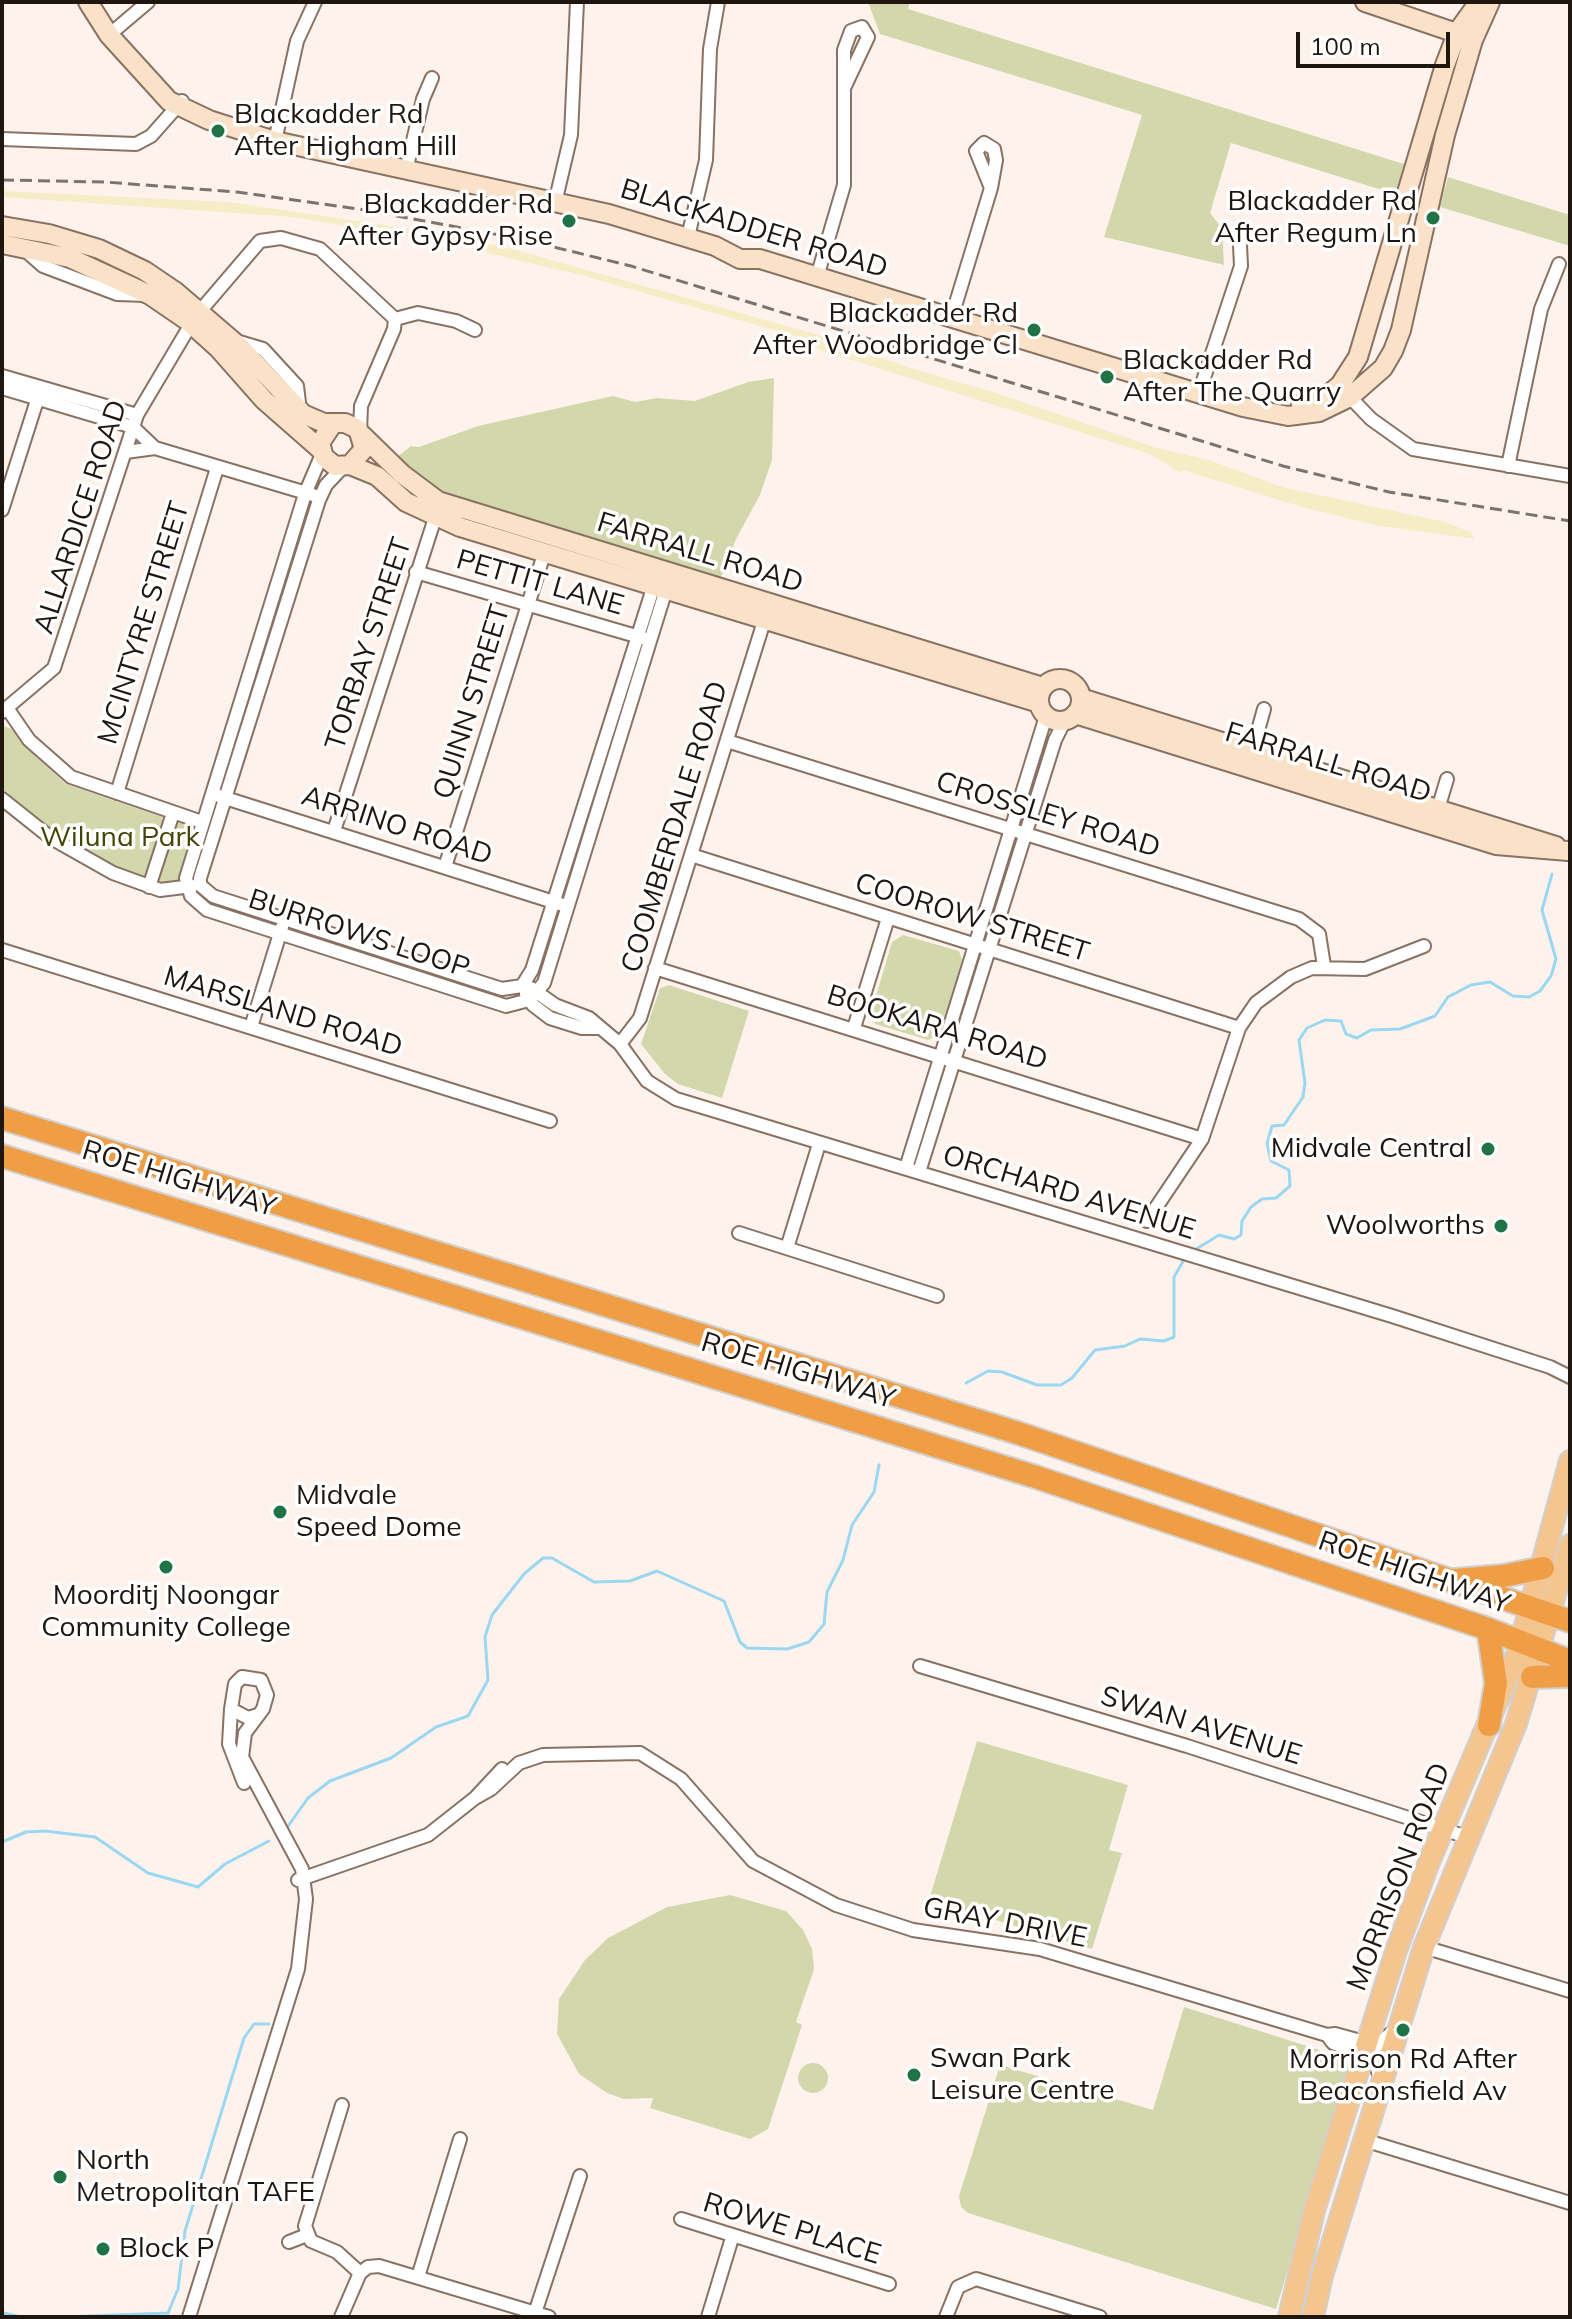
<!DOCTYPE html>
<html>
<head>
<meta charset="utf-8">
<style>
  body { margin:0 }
  #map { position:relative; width:1572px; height:2319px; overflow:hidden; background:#fef3ec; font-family:Mulish,sans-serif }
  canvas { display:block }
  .frame { position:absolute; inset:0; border:4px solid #1f1610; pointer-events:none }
  .scale { position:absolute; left:1296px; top:32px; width:154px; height:36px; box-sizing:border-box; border:4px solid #1f1610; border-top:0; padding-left:10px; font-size:24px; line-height:28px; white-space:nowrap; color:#1f1610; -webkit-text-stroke:6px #fff; paint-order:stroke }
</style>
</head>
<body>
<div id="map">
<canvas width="1572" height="2319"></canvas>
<div class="frame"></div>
<div class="scale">100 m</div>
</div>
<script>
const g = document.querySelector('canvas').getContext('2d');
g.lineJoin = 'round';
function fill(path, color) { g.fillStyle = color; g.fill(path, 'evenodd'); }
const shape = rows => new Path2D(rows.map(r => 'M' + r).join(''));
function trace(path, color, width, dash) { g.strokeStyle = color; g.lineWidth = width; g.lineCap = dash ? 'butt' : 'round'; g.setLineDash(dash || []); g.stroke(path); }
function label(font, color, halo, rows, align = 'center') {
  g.font = font + ' Mulish,sans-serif'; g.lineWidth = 7; g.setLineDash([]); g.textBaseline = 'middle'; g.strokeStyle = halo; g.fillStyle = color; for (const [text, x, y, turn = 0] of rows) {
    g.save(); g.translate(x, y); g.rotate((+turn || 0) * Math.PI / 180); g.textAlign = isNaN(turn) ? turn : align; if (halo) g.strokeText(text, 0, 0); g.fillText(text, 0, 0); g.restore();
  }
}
fill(shape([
  [868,2,910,2,908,9,1404,164,1395,194,1231,143,1210,213,1222,228,1224,265,1104,237,1142,115,880,34],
  [1448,177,1570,215,1570,246,1440,207],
  [774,378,772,460,760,495,736,539,721,577,462,501,434,488,396,458,411,446,419,447,478,426,613,396,635,402,657,398,695,401,748,382],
  [2,725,13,730,36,757,66,784,162,817,164,824,145,880,75,852,2,794],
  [180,822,188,827,195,838,182,881,165,887,155,882,171,829],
  [903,935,959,951,962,960,940,1035,928,1040,875,1024,871,1013,892,942],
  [669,985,749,1011,722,1098,678,1084,665,1074,641,1044,660,988],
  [977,1741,1128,1785,1109,1850,1122,1853,1092,1949,929,1900],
  [730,1895,786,1911,803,1930,812,1949,814,1969,796,2022,802,2025,768,2129,750,2139,650,2108,653,2098,624,2099,607,2093,579,2074,557,2034,559,1999,585,1960,608,1938,667,1907],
  [1184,2007,1345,2058,1348,2073,1276,2309,968,2213,961,2207,959,2196,1000,2065,1153,2110],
  '798 2078a15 15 0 1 1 30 0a15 15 0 1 1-30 0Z'
]), '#d3d8ac');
fill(shape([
  [2,191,229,202,438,233,512,249,819,335,901,365,999,394,1157,448,1209,460,1282,487,1445,522,1470,532,1476,539,1379,526,1302,507,1183,470,1181,473,1150,454,823,351,798,337,585,276,445,243,293,217,2,197]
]), '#f6ecc6');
trace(shape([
  [1193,1251,1219,1235,1234,1239,1241,1235,1242,1221,1251,1207,1262,1199,1276,1198,1290,1186,1289,1170,1271,1161,1267,1144,1272,1126,1284,1125,1303,1097,1305,1083,1299,1040,1307,1028,1325,1020,1341,1021,1346,1034,1357,1038,1371,1030,1400,1029,1435,1016,1448,997,1471,985,1490,982,1513,996,1529,997,1540,991,1551,976,1556,959,1542,910,1552,874],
  [966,1383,988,1371,1002,1372,1037,1385,1061,1385,1072,1378,1095,1350,1125,1346,1140,1339,1164,1341,1174,1337,1174,1277,1185,1258],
  [286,1829,308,1798,330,1781,391,1758,436,1727,468,1716,488,1680,485,1637,492,1615,524,1574,543,1558,552,1558,594,1582,630,1581,657,1571,724,1601,740,1642,747,1648,787,1649,809,1642,824,1624,827,1592,843,1560,852,1525,874,1492,879,1465],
  [2,1842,26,1832,45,1831,95,1837,148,1873,198,1887,225,1864,269,1841],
  [4,2313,21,2317],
  [63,2317,168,2313,178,2289,185,2231,244,2038,254,2024,269,2024]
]), '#9cd7f2', 3);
const street = shape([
  [109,35,148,2],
  [2,139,136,144,151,136,182,101],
  [275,141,297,41,315,2],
  [406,170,423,99,432,78],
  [555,203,571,135,577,2],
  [688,237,706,160,710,49,718,2],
  [25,250,43,266,117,294,147,295],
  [817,277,844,185,844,50,851,31,862,27,868,37,845,86],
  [201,310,260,241,281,238,320,249,395,319,394,329,361,406,360,432],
  [952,316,991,188,976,151,984,143,994,149,996,160,991,188],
  [395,319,418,313,456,321,475,330],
  [236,341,263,349,297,386,300,411],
  [2,376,137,415],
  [2,388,133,427,155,448],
  [1199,393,1241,266,1240,245],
  [1347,394,1371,419,1413,449,1570,476],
  [126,452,155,448,313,495],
  [322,454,305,494,186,878,191,896,207,910,506,1006,529,1000,544,983,668,583],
  [1508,466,1541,309,1559,264],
  [343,467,326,485,319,500,200,878,200,885,213,896,502,989,522,986,532,970,655,582],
  [2,510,40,391],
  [416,572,643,638],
  [7,708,29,740,71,777,202,822],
  [2,712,54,668,137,415,191,324],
  [727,741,1299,919,1319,934,1324,966],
  [1252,752,1264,709],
  [117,793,217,468],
  [219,796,560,904],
  [2,799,51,838,113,873,160,890,192,886],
  [1438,809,1447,779],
  [334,831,435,518],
  [691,855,1239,1028],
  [445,867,545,551],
  [149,887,173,813],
  [2,950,550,1121],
  [655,968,1202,1139],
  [531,988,555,1005,589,1018,620,1044,647,1081,676,1099,1392,1316,1550,1367,1570,1377],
  [526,994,533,1005,550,1018,582,1028,598,1028],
  [251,1027,282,927],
  [854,1028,888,918],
  [620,1044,640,1018,765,618],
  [906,1168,1046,716],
  [919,1172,1055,740,1065,720],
  [1147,1221,1202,1139,1239,1028,1256,1003,1291,977,1312,968,1365,969,1424,946],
  [739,1233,937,1296],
  [787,1248,819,1144],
  [920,1666,1187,1746,1467,1837],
  [231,1709,229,1744,244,1783],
  [475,1798,491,1789,519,1763,543,1755,640,1753,681,1779,753,1861,836,1905,913,1930,1040,1949,1327,2035,1335,2034,1357,2040,1375,2064,1382,2081],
  [298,1880,428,1835,475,1798,502,1769],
  [1424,1947,1570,1991],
  [1327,2035,1333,2043,1356,2051,1377,2045,1396,2029],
  [342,2105,305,2226,311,2241,337,2252,360,2273],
  [1364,2140,1570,2203],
  [681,2219,889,2284],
  [289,2242,307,2235],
  [418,2277,460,2139],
  [535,2313,580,2176],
  [189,2317,298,1969,306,1899,302,1869,242,1757,245,1733,263,1709,267,1695,261,1680,242,1677,235,1684,231,1709,248,1718,258,1715],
  [341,2317,360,2273,368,2267,379,2266,549,2317],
  [708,2317,732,2238],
  [946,2317,958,2287,976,2279,1100,2317]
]);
const secondary = shape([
  [88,2,109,35,169,101,209,120,275,141,609,214,715,246,740,259,760,259,1243,407,1288,416,1319,412,1350,397,1383,368,1393,351,1401,330,1445,135,1473,40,1490,2],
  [1365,2,1468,37],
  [2,226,49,234,99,249,145,271,176,292,240,347,303,414,324,423,345,423,358,429,364,449,350,465,335,466,324,457,320,443,332,425],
  [2,244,70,258,150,295,188,321,218,348,264,400,321,450],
  [1301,405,1330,393,1340,385,1358,357,1445,65,1458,31,1479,2],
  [362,435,402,474,438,501,1043,687],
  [350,465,377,476,406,502,460,527,1039,703],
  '1039 700a21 21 0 1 1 42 0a21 21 0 1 1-42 0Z',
  [1081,698,1556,846],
  [1075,714,1496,845,1568,851]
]);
const primary = shape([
  [1289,2317,1314,2211,1396,1951,1429,1862,1517,1655,1570,1461],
  [1313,2317,1322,2276,1424,1947,1516,1724,1570,1545]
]);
const highway = shape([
  [2,1118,1018,1433,1570,1621],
  [2,1156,1036,1477,1488,1629,1570,1661],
  [1455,1580,1503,1576,1543,1568],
  [1488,1629,1496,1683,1489,1725],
  [1532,1677,1570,1676]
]);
trace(street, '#897263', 16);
trace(secondary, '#897263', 22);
trace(primary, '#d2d0cf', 24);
trace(highway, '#d2d0cf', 26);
trace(street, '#fff', 12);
trace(secondary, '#fae2c8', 18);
trace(primary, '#f5c590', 20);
trace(highway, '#ef9e46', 22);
trace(shape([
  [2,180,105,182,237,192,365,210,521,239,631,266,1283,466,1389,492,1570,521]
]), '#7d736d', 3, [12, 6]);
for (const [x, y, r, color] of [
  [218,131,8,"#207345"],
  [1433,218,8,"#207345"],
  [569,221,8,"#207345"],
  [1034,330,8,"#207345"],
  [1107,377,8,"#207345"],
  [1488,1149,8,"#207345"],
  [1501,1226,8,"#207345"],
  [280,1512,8,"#207345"],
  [166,1567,8,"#207345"],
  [1403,2030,8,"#207345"],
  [914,2075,8,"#207345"],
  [60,2177,8,"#207345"],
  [103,2249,8,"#207345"]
]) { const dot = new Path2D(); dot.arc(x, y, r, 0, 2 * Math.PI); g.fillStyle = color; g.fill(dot); trace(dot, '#fff', 3); }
label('28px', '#1f1610', '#fff', [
  ["Blackadder Rd",234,115],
  ["After Higham Hill",234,147],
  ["Blackadder Rd",1417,202,"right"],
  ["After Regum Ln",1417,234,"right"],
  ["Blackadder Rd",553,205,"right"],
  ["After Gypsy Rise",553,237,"right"],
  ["Blackadder Rd",1018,314,"right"],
  ["After Woodbridge Cl",1018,346,"right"],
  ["Blackadder Rd",1123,361],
  ["After The Quarry",1123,393],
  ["Midvale Central",1472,1149,"right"],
  ["Woolworths",1485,1226,"right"],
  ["Midvale",296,1496],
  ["Speed Dome",296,1528],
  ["Moorditj Noongar",166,1596,"center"],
  ["Community College",166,1628,"center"],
  ["Swan Park",930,2059],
  ["Leisure Centre",930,2091],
  ["Morrison Rd After",1403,2060,"center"],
  ["Beaconsfield Av",1403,2092,"center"],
  ["North",76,2161],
  ["Metropolitan TAFE",76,2193],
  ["Block P",119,2249]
], 'left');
label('28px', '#1f1610', '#fff', [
  ["BLACKADDER ROAD",754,229,17],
  ["ALLARDICE ROAD",81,517,-72],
  ["FARRALL ROAD",700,553,17],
  ["PETTIT LANE",540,583,16],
  ["MCINTYRE STREET",144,623,-73],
  ["TORBAY STREET",369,644,-72],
  ["QUINN STREET",472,702,-73],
  ["FARRALL ROAD",1328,763,17],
  ["CROSSLEY ROAD",1048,815,17],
  ["ARRINO ROAD",397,826,18],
  ["COOMBERDALE ROAD",675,827,-73],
  ["COOROW STREET",972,918,17],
  ["BURROWS LOOP",359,934,18],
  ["MARSLAND ROAD",283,1012,17],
  ["BOOKARA ROAD",937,1028,17],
  ["ROE HIGHWAY",179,1179,17],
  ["ORCHARD AVENUE",1069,1193,17],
  ["ROE HIGHWAY",798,1371,17],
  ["ROE HIGHWAY",1414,1573,19],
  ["SWAN AVENUE",1201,1726,17],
  ["MORRISON ROAD",1399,1877,-69],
  ["GRAY DRIVE",1005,1923,11],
  ["ROWE PLACE",792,2229,17]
]);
label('28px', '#444605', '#fff', [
  ["Wiluna Park",120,838]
]);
</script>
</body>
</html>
